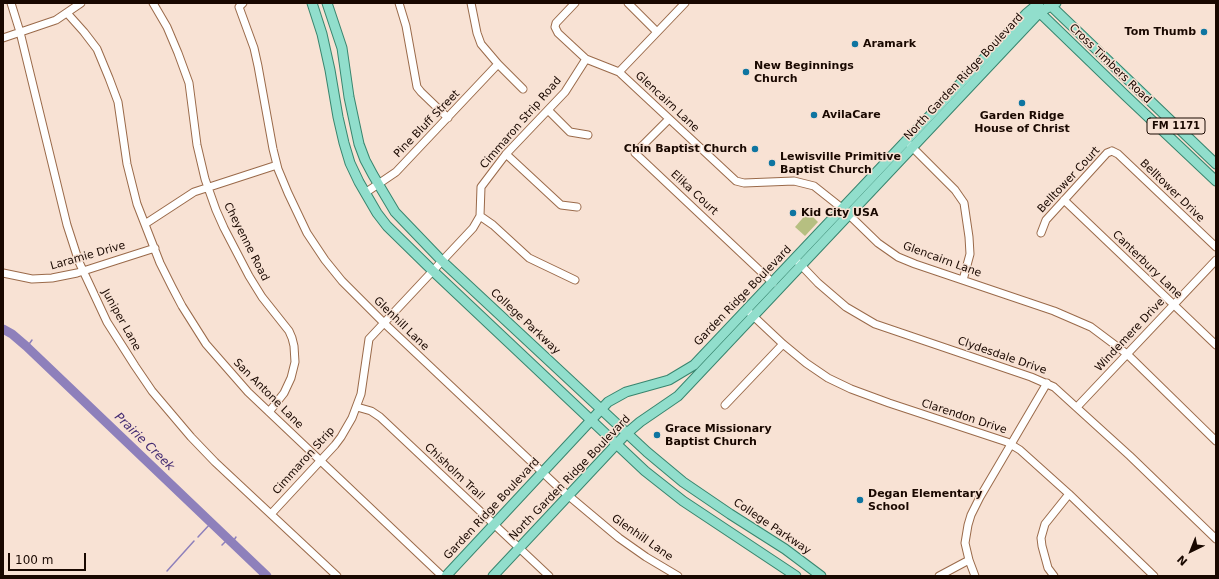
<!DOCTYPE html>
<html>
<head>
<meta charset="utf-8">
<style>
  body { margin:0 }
  #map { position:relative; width:1219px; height:579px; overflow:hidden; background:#f8e2d4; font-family:"DejaVu Sans",sans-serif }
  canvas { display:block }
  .frame { position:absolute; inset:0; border:4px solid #190800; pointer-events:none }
  .north { position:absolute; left:1171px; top:531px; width:40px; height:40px; -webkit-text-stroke:3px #f8e2d4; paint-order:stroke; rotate:223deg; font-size:11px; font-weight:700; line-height:16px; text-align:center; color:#190800 }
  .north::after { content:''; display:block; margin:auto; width:14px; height:18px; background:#190800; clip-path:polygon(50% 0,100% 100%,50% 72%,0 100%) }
  .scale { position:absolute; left:8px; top:553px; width:78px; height:18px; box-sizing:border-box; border:2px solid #190800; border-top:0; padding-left:5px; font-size:12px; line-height:14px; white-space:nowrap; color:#190800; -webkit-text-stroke:3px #f8e2d4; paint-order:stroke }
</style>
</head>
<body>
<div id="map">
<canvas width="1219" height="579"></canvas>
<div class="frame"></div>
<div class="north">N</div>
<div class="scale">100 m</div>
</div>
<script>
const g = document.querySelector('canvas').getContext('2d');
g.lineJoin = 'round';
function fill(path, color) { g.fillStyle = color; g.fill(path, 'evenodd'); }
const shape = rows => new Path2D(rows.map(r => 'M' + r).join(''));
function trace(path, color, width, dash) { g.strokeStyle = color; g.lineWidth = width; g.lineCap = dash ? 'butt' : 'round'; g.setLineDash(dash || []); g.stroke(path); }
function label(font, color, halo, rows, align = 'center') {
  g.font = font + ' "DejaVu Sans",sans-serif'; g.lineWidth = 3; g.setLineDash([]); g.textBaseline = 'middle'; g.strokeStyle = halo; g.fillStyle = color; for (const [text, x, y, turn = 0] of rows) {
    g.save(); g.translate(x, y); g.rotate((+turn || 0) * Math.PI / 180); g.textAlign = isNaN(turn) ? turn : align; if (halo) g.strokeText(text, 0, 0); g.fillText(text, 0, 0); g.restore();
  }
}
fill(shape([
  [808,212,818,222,805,236,795,227]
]), '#b6bf81');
trace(shape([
  [27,347,32,340],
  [198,537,211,523],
  [232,543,236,537],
  [222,545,228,539],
  [167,571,194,541]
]), '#8e80bb', 1.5);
trace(shape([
  [3,329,12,334,26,346,267,576]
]), '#8e80bb', 9);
const minor = shape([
  [11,3,20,32,67,225,79,262,107,322,135,366,152,391,191,437,215,462,337,576],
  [153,3,167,27,178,53,189,83,197,145,205,179,216,210,224,228,249,276,262,297,289,331,292,338,294,346,295,362,291,378,284,393,269,412],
  [243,3,239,7,254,48,258,66,273,149,278,169,288,193,307,233,325,260,342,281,384,323,557,486,619,538,646,557,678,576],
  [399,3,406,26,417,87,421,92,448,118],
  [471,3,477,33,481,44,498,64,523,89],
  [575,3,556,23,555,27,558,33,586,59,619,72,736,181,744,183,794,181,814,186,843,209,878,243,898,257,915,264,1054,311,1091,327,1127,354,1216,441],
  [628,3,657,32],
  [67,13,84,32,97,49,109,78,118,102,127,164,137,204,160,263,172,287,182,306,206,344,248,392,442,576],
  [3,38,56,20,81,3],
  [619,72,685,3],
  [548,110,570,132,588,135],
  [669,119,635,153,773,283],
  [910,145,955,190,964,203,969,237,970,254,963,280],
  [1112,151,1118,154,1216,247],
  [506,154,561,205,577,207],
  [365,193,396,172,498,64],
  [1064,200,1216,345],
  [480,216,493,225,529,258,575,280],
  [145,224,194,192,277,165],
  [1041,233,1046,220,1107,153,1112,151],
  [798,262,818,283,846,307,875,324,1031,377,1054,387,1130,456,1216,539],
  [3,273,32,279,52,278,77,273,155,248],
  [750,313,783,344,806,363,828,378,851,389,889,403,1007,442,1020,450,1069,494,1154,576],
  [725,405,783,344],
  [357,407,371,411,380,417,549,576],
  [1077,407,1216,260],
  [271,514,335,445,341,437,352,418,361,394,369,339,473,228,480,216,481,187,506,154,565,92,586,59],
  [939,576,969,560],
  [975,576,969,560,965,543,968,525,971,515,980,497,1047,383],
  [1054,576,1048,568,1042,546,1041,538,1045,524,1069,494]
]);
const major = shape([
  [312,3,322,34,330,70,338,117,344,143,350,163,359,182,377,213,387,226,434,272,645,471,683,501,796,576],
  [327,3,342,48,349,97,359,144,365,160,373,175,395,212,443,262,647,452,683,482,730,514,785,549,821,576],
  [1048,3,1216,164],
  [1036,9,1126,96,1216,181],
  [446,576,608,402,626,392,669,380,694,365,1026,14,1039,3],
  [493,576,626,434,640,422,678,396,1040,12,1056,3]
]);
trace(minor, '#9a6a4a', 9);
trace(major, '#38856e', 11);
trace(minor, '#fff', 7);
trace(major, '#91decc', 9);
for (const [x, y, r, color] of [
  [1204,32,4,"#0e75a1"],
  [855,44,4,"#0e75a1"],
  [746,72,4,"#0e75a1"],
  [1022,103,4,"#0e75a1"],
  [814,115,4,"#0e75a1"],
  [755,149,4,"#0e75a1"],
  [772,163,4,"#0e75a1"],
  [793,213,4,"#0e75a1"],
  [657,435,4,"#0e75a1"],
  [860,500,4,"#0e75a1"]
]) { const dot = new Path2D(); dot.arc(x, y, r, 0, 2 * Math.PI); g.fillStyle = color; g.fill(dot); trace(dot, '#f8e2d4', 1.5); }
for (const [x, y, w] of [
  [1176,126,58]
]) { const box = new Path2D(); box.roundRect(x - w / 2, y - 8, w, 16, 3); g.fillStyle = '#f8e2d4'; g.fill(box); trace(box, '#190800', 1); }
label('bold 10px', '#190800', null, [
  ["FM 1171",1176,126]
]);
label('bold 11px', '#190800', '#f8e2d4', [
  ["Tom Thumb",1196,32,"right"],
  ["Aramark",863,44],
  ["New Beginnings",754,66],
  ["Church",754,79],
  ["AvilaCare",822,115],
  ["Garden Ridge",1022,116,"center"],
  ["House of Christ",1022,129,"center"],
  ["Chin Baptist Church",747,149,"right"],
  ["Lewisville Primitive",780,157],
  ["Baptist Church",780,170],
  ["Kid City USA",801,213],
  ["Grace Missionary",665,429],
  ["Baptist Church",665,442],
  ["Degan Elementary",868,494],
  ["School",868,507]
], 'left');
label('11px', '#190800', '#f8e2d4', [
  ["Cross Timbers Road",1110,64,44],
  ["North Garden Ridge Boulevard",964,77,-47],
  ["Glencairn Lane",667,102,43],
  ["Cimmaron Strip Road",521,123,-49],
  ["Pine Bluff Street",427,124,-46],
  ["Belltower Court",1069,180,-47],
  ["Belltower Drive",1172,191,44],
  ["Elika Court",694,193,43],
  ["Cheyenne Road",246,242,63],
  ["Laramie Drive",88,256,-16],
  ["Glencairn Lane",942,260,20],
  ["Canterbury Lane",1147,265,44],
  ["Garden Ridge Boulevard",743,296,-46],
  ["Juniper Lane",121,320,61],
  ["College Parkway",525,322,43],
  ["Glenhill Lane",401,324,44],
  ["Windemere Drive",1130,335,-47],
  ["Clydesdale Drive",1002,356,19],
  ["San Antone Lane",268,394,45],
  ["Clarendon Drive",964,417,18],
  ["Cimmaron Strip",304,461,-48],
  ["Chisholm Trail",454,472,43],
  ["North Garden Ridge Boulevard",570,478,-46],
  ["Garden Ridge Boulevard",492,509,-47],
  ["College Parkway",772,527,34],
  ["Glenhill Lane",642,538,35]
]);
label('italic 12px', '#412971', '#f8e2d4', [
  ["Prairie Creek",144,442,44]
]);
</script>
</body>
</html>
